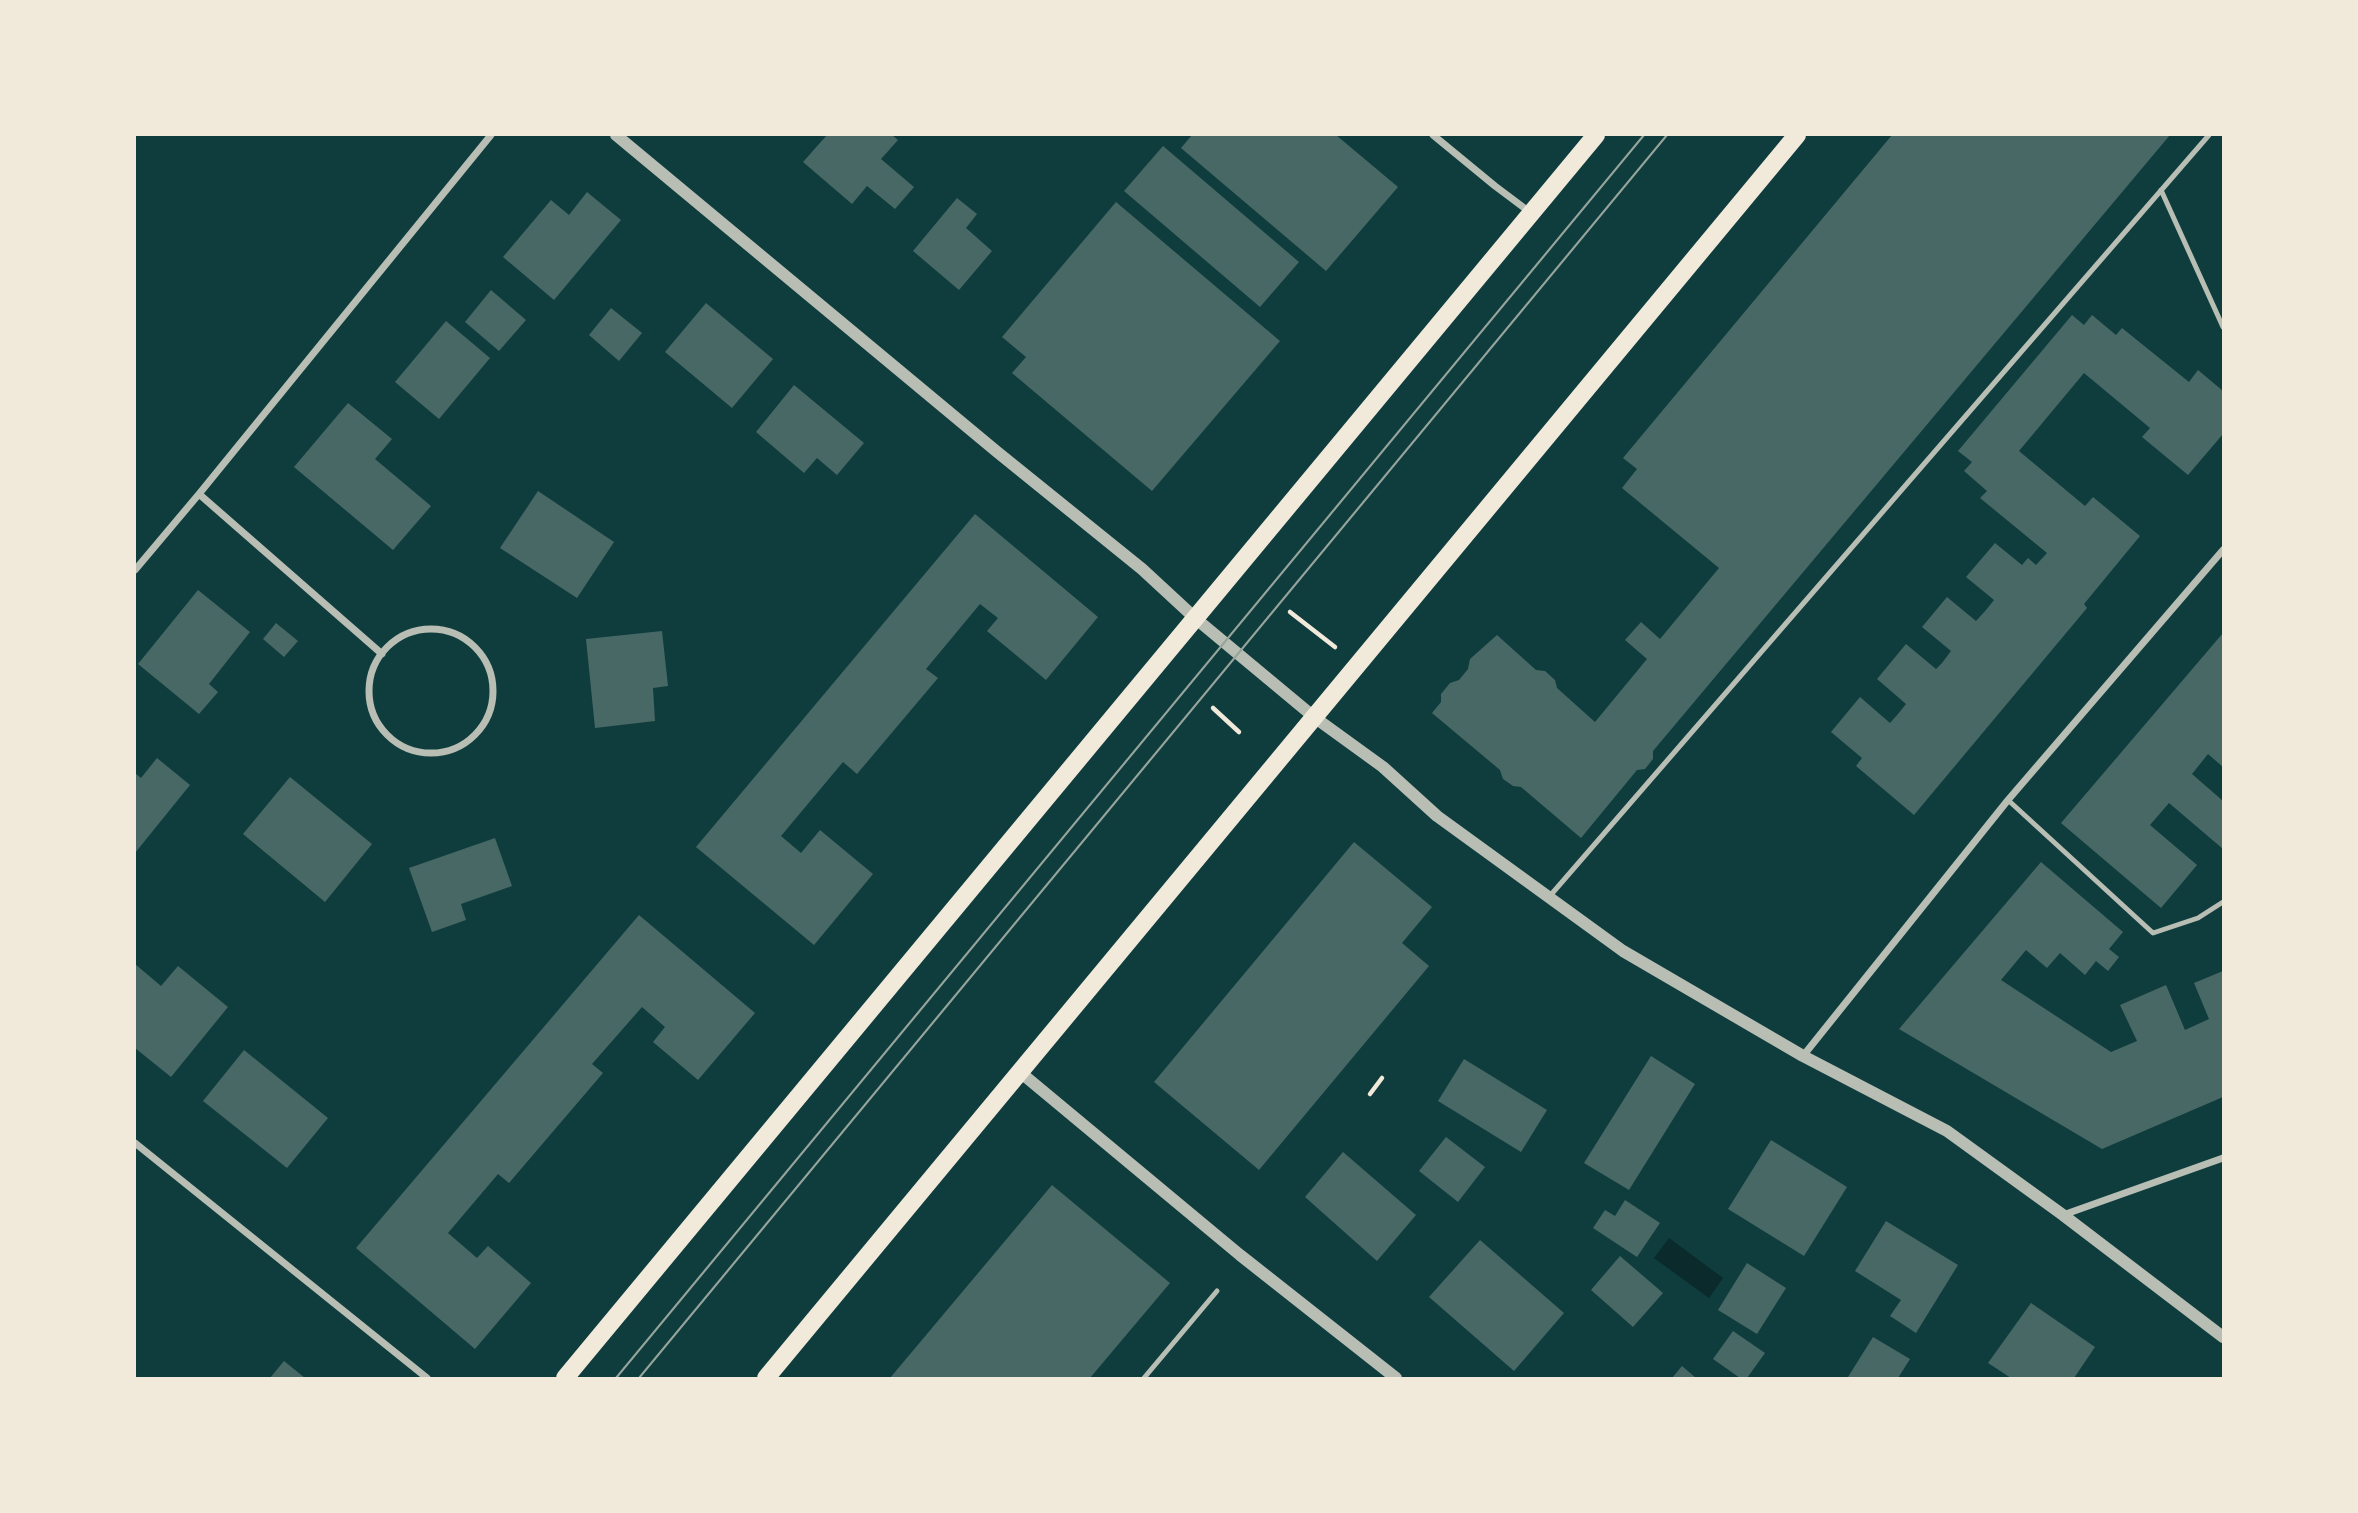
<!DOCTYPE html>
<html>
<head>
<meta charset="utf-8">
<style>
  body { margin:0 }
  #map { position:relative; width:2358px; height:1513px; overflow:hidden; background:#0f3d3e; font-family:"Noto Serif",serif }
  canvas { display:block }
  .frame { position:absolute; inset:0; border:136px solid #f1e9da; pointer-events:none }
</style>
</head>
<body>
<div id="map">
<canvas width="2358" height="1513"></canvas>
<div class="frame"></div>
</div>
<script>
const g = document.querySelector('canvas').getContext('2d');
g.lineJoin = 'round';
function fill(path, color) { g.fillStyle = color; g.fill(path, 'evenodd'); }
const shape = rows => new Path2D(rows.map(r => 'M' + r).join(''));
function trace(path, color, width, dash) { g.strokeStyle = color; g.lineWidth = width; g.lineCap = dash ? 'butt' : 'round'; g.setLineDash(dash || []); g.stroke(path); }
fill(shape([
  [1669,1238,1723,1278,1709,1298,1654,1258]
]), '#0a2a2b');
fill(shape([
  [827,135,892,135,898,140,881,159,914,187,895,209,867,186,852,204,803,162],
  [1192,135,1336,135,1398,187,1326,271,1181,148],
  [1892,135,2170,135,1653,751,1653,759,1645,769,1637,770,1581,838,1521,787,1513,786,1503,779,1500,770,1432,713,1441,702,1441,694,1450,683,1459,680,1468,669,1470,659,1497,635,1536,670,1545,671,1555,680,1557,688,1595,722,1647,659,1625,640,1641,622,1660,639,1719,568,1622,488,1637,469,1623,458],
  [1163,146,1299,262,1260,307,1124,191],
  [587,192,621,220,554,300,503,257,551,200,569,215],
  [957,198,977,214,966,228,992,251,959,290,913,251],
  [1116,202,1280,341,1152,491,1012,373,1026,357,1002,337],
  [491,290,526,320,499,351,465,322],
  [706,303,773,359,732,408,665,352],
  [611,308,642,333,619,361,589,335],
  [2072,315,2084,325,2092,315,2116,335,2122,328,2189,382,2198,370,2223,391,2223,434,2188,475,2142,437,2150,428,2084,373,2019,451,2085,506,2093,497,2140,536,2084,604,2087,608,1914,815,1856,766,1862,758,1831,732,1860,697,1890,723,1898,714,1906,704,1877,679,1906,644,1936,669,1942,663,1951,651,1922,627,1947,597,1976,621,1986,610,1994,600,1966,577,1995,543,2022,565,2028,558,2036,565,2047,553,1980,498,1987,491,1964,471,1972,462,1958,451],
  [446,321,490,358,439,419,395,382],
  [794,385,864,443,837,475,817,458,804,473,756,432],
  [348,403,392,439,375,459,431,506,393,550,294,467],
  [538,491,614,542,577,598,500,548],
  [975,514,1098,617,1046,680,987,631,998,618,980,604,926,669,938,678,857,774,843,762,781,836,801,853,820,830,873,874,814,945,696,847],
  [198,590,250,632,209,684,218,692,199,714,138,664],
  [276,623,298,641,284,657,263,639],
  [662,631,668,686,653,688,655,721,595,728,586,639],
  [2223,633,2223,767,2208,754,2192,774,2223,801,2223,849,2169,803,2150,825,2197,865,2161,908,2061,823],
  [157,758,190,785,135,853,135,773,141,778],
  [290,777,372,844,325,902,243,834],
  [495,838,512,886,461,904,466,920,432,932,409,868],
  [1354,842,1432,907,1402,943,1429,966,1259,1170,1154,1082],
  [2041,862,2123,932,2109,949,2119,957,2108,971,2096,961,2085,975,2060,953,2047,968,2026,950,2001,980,2111,1052,2137,1041,2120,1005,2166,985,2185,1030,2209,1019,2194,983,2223,971,2223,1097,2102,1149,1899,1029],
  [639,915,755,1013,698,1080,653,1042,665,1027,642,1007,592,1064,603,1073,509,1183,498,1174,448,1233,477,1258,488,1246,531,1283,475,1349,356,1248],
  [135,964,161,986,178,966,228,1007,171,1077,135,1048],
  [244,1050,328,1118,287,1168,203,1101],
  [1651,1056,1695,1084,1629,1190,1584,1163],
  [1464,1059,1547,1110,1521,1152,1438,1101],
  [1446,1137,1485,1167,1458,1202,1419,1171],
  [1771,1140,1847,1187,1804,1256,1728,1209],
  [1343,1152,1416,1215,1377,1261,1305,1197],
  [1052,1185,1170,1283,1090,1378,890,1378],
  [1625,1200,1660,1223,1637,1257,1593,1228,1605,1210,1615,1216],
  [1886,1221,1958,1265,1916,1333,1890,1316,1901,1300,1855,1271],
  [1480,1240,1564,1313,1514,1371,1429,1297],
  [1620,1256,1663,1293,1633,1327,1591,1290],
  [1747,1263,1786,1288,1757,1334,1718,1310],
  [2031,1303,2095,1347,2074,1378,2011,1378,1988,1363],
  [1733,1331,1765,1353,1747,1378,1740,1378,1713,1359],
  [1873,1337,1910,1359,1898,1378,1848,1377],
  [284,1361,305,1378,270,1378],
  [1682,1366,1696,1378,1672,1378]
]), '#486865');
trace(shape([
  [1290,612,1335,647],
  [1213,708,1239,732],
  [1370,1094,1382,1078]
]), '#f1e9da', 4.5);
trace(shape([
  [2161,190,2223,327],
  [2008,800,2153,933,2198,918,2223,902],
  [1549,897,2209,135],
  [1144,1378,1217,1291]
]), '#b8beb3', 5);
trace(shape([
  [1433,135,1495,186,1531,213],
  [199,494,382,654],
  [135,570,199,494,491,135],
  '369 691a62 62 0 1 1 124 0a62 62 0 1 1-124 0Z',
  [1803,1056,2008,800,2223,550],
  [135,1143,427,1378],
  [2063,1215,2223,1158]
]), '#b8beb3', 7);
trace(shape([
  [616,135,996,451,1142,569,1195,618,1314,717,1383,767,1437,816,1623,951,1803,1056,1947,1131,2063,1215,2223,1337],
  [1020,1072,1240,1255,1396,1378]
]), '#b8beb3', 12);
trace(shape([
  [565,1378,1596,135],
  [766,1378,1797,135]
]), '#f1e9da', 18);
trace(shape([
  [616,1378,1644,135],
  [639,1378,1667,135]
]), '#97a49c', 2);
</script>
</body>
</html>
